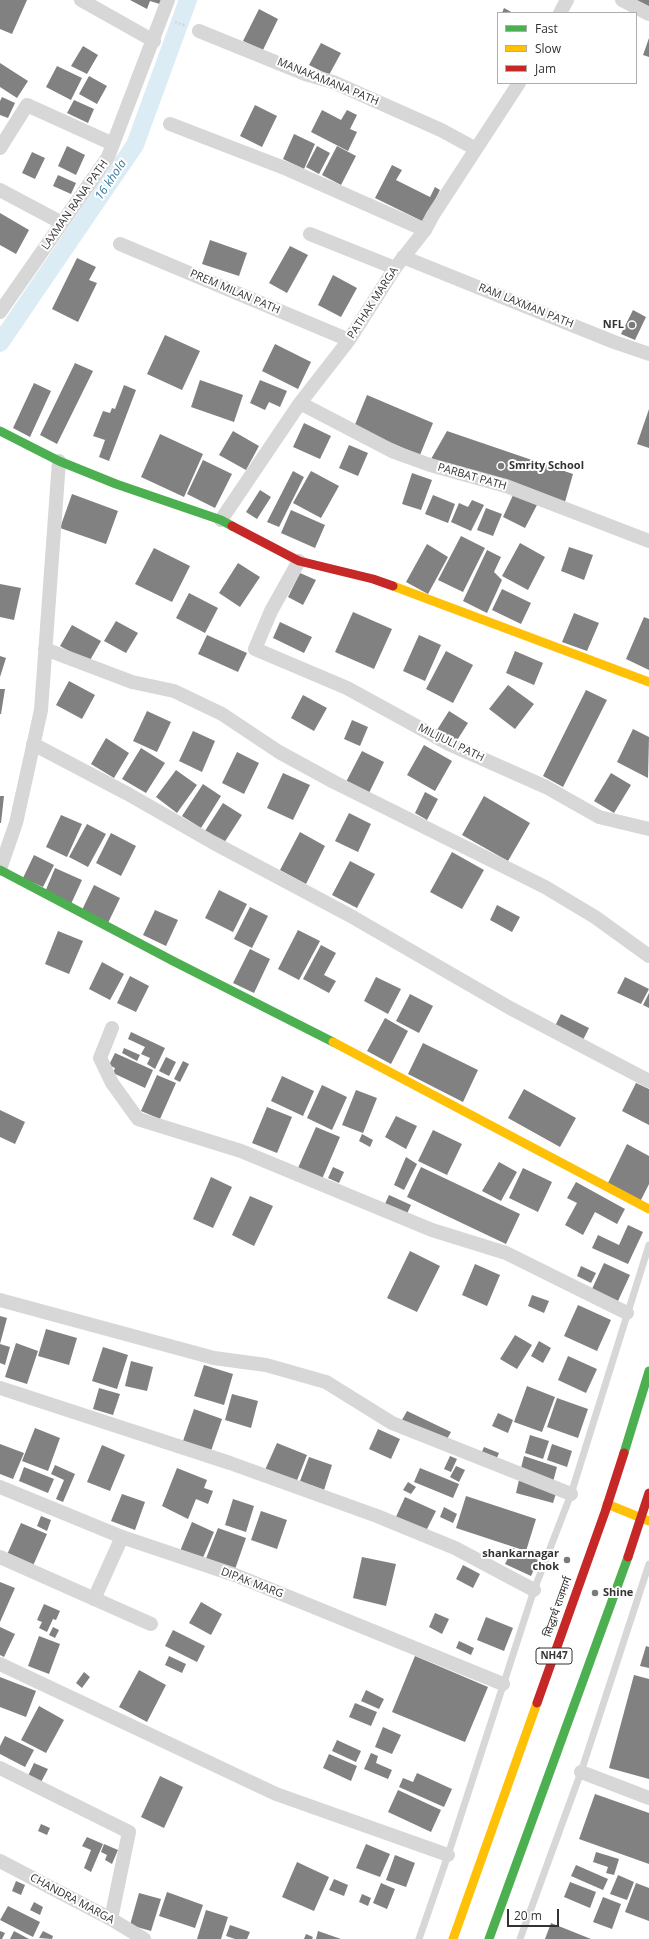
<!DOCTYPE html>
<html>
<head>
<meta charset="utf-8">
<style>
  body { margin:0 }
  #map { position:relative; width:649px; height:1939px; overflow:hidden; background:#fff; font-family:"Open Sans",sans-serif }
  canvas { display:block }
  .legend { position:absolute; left:497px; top:12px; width:140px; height:72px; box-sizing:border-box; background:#fff; border:1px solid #adadad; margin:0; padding:5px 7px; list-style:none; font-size:12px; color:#333 }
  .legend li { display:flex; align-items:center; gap:8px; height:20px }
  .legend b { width:20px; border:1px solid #adadad }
  .scale { position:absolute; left:507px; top:1909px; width:52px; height:18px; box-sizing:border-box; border:2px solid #333; border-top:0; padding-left:5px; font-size:12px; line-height:14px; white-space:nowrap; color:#333; -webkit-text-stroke:3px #fff; paint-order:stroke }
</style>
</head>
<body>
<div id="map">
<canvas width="649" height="1939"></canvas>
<ul class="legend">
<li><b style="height:5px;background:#4caf50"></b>Fast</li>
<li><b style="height:5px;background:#ffc107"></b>Slow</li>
<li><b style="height:5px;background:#c62828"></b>Jam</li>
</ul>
<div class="scale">20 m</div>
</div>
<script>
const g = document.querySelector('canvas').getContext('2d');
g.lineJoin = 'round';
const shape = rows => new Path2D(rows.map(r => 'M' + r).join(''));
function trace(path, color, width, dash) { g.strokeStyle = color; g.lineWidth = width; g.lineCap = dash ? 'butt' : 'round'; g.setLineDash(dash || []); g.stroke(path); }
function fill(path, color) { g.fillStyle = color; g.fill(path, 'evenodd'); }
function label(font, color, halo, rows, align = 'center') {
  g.font = font + ' "Open Sans","Noto Sans Devanagari",sans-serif'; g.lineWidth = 4; g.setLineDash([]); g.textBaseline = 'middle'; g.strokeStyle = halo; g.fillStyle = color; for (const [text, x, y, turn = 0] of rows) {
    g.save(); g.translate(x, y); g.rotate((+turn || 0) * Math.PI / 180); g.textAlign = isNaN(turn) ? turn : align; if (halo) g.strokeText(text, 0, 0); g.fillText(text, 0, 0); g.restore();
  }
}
trace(shape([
  [0,343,135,145,188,0]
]), '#dbecf5', 18);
fill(shape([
  [0,0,27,0,12,34,0,29],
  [130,0,164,0,163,5,150,1,147,9],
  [637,0,649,0,649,9,636,3],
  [504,8,513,13,502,13],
  [259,9,278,19,263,50,243,41],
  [649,38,649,57,643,55],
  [321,43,341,53,329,75,309,65],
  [83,46,98,55,87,74,71,66],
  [0,63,28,81,17,98,0,87],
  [57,66,82,78,71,100,46,87],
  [89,76,107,86,97,104,79,94],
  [2,97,15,103,8,118,0,115,0,101],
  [74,100,94,109,88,123,67,113],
  [255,105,277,116,262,147,240,136],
  [322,110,341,120,347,110,357,115,350,129,357,132,348,151,311,132],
  [294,134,315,144,304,169,283,159],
  [67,146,85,155,76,175,58,166],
  [317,146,330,153,319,174,306,167],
  [337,146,356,156,341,185,322,175],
  [32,152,45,158,35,179,22,173],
  [392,165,402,170,396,180,430,197,435,187,440,190,424,222,375,198],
  [58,175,76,183,71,194,53,186],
  [0,213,29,230,16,254,0,245],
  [210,240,247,253,239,276,202,264],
  [290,246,308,255,287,293,269,283],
  [77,258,96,267,89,280,97,283,78,322,52,309],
  [333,275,357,288,341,317,318,305],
  [633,310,646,317,635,340,621,334],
  [165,335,200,351,182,390,147,374],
  [275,344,311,362,298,389,262,371],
  [75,363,93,371,57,444,40,435],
  [200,380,243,395,234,422,191,407],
  [260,380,287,391,280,407,269,402,265,410,250,403],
  [34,383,51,391,30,437,13,428],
  [124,385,136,390,109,461,99,457,105,440,93,436,103,411,110,413,112,408,115,409],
  [367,395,433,423,420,455,354,427],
  [649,409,649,448,637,444],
  [304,423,331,436,320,459,293,447],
  [233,431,259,446,246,470,219,455],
  [447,431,573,474,565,502,431,459],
  [160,434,203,454,184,497,141,477],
  [349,445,368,453,358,476,339,468],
  [203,460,232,474,215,508,187,494],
  [293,471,304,477,279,527,267,522],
  [311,471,339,486,321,518,293,503],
  [412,473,432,480,421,510,402,504],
  [260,490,271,497,257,519,246,512],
  [514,493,537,505,525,528,503,517],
  [72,494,118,511,106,544,60,528],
  [433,495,455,504,448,523,425,514],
  [472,500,484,505,471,531,451,522,459,503,468,507],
  [486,508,502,514,493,536,477,530],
  [291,510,325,525,315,548,281,533],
  [461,536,485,548,463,592,438,580],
  [520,543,545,557,528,590,502,576],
  [427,544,448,557,428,594,406,582],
  [569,547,593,555,584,580,561,571],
  [154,548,190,566,172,602,135,584],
  [487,550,501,557,494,572,502,580,487,613,463,601],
  [238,563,260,577,240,607,219,593],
  [300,573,316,580,303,605,288,597],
  [0,584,21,588,14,620,0,617],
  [502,589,531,603,521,624,492,610],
  [189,593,218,608,205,633,176,618],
  [353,612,392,629,374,669,335,652],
  [574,613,599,623,587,651,562,642],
  [644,617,649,619,649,670,626,659],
  [116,621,138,633,126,653,104,641],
  [280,622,312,637,304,653,273,638],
  [72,625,101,641,89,662,60,646],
  [207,635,247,653,238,672,198,654],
  [419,635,441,645,425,681,403,671],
  [446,651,473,665,453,703,426,689],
  [515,651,543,663,534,685,506,673],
  [0,656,6,658,0,677],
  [69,681,95,695,82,719,56,705],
  [508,685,534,704,515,729,489,709],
  [0,689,5,689,1,714,0,714],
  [586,690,607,700,563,787,543,776],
  [303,695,327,708,314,731,291,718],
  [147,711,171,722,157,752,133,741],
  [449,711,468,723,456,742,437,730],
  [352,720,368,727,360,746,344,739],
  [633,729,649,737,648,778,617,762],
  [193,731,215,741,202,772,179,761],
  [106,738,129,753,114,778,91,764],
  [424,745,452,761,435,791,407,775],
  [141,748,165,763,146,793,122,779],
  [362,751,384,762,369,793,346,782],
  [237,752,259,763,244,794,222,783],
  [176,770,197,785,177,813,156,797],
  [283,773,310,785,293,820,267,808],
  [611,773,631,785,614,813,594,801],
  [203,784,221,796,201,828,182,816],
  [425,792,438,799,427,820,415,813],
  [0,796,4,796,1,823,0,823],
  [484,796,530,823,508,861,462,835],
  [223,803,242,815,224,843,205,831],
  [349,813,371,824,358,852,335,841],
  [61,815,82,824,67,857,46,847],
  [87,824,106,834,88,867,69,857],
  [300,832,325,846,306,884,280,870],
  [111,833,136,846,121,876,96,863],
  [452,852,484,870,462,909,430,892],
  [34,855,54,865,43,887,23,878],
  [350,861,375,874,357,908,332,895],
  [55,868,82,880,71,904,45,892],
  [94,885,120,898,108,923,82,910],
  [219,890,247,904,233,932,205,918],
  [497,905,520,917,512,932,490,920],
  [250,907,268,916,252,948,234,939],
  [155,910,178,920,166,946,143,935],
  [298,930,320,941,299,980,278,969],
  [58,931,83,941,69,974,45,964],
  [321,945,336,953,324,975,336,981,329,993,303,979],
  [250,949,270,959,254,993,233,983],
  [102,962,124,974,110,1000,89,989],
  [130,976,149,986,136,1012,117,1003],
  [376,977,401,989,388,1014,364,1001],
  [625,977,649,989,641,1004,617,993],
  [649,993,649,1008,643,1005],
  [410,994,433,1006,419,1033,396,1021],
  [561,1014,589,1028,582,1042,554,1028],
  [385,1018,408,1031,391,1064,367,1051],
  [131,1032,165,1048,155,1069,147,1064,150,1058,141,1054,145,1047,128,1039],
  [423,1043,478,1070,463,1102,408,1074],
  [124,1048,140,1055,137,1061,122,1053],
  [115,1053,153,1070,145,1088,113,1073,115,1068,109,1065],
  [166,1057,176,1062,169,1076,159,1071],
  [183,1061,189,1064,180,1082,174,1079],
  [157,1075,176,1083,160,1119,141,1111],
  [282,1076,314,1091,303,1116,271,1101],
  [636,1083,649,1089,649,1125,622,1111],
  [322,1085,347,1097,332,1130,307,1118],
  [524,1089,576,1118,560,1147,508,1118],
  [356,1090,377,1098,363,1133,342,1125],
  [267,1107,292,1117,277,1153,252,1143],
  [0,1110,25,1122,15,1144,0,1137],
  [396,1116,417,1126,406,1149,385,1137],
  [316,1127,340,1137,322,1179,298,1168],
  [433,1130,462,1144,447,1175,418,1161],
  [362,1134,373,1140,370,1147,359,1141],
  [627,1144,649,1156,649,1184,640,1202,607,1185],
  [406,1157,417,1164,404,1190,394,1185],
  [499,1162,517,1172,501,1201,482,1191],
  [333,1167,344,1172,339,1183,328,1178],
  [421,1167,520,1214,506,1244,407,1197],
  [523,1168,552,1182,538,1212,509,1198],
  [211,1177,232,1187,213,1228,193,1219],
  [576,1182,625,1209,617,1224,595,1212,583,1235,565,1225,577,1203,567,1198],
  [389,1195,411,1205,406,1216,384,1206],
  [250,1196,273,1206,254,1246,232,1235],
  [628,1225,643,1232,628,1264,592,1248,598,1235,619,1245],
  [410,1251,440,1266,417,1312,387,1298],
  [604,1263,630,1275,618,1301,592,1289],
  [475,1264,500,1275,487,1306,462,1295],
  [581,1266,596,1273,591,1283,577,1276],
  [532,1295,549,1301,544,1313,528,1306],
  [578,1305,611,1320,597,1351,564,1336],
  [0,1316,7,1318,0,1344],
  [46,1329,77,1338,69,1365,38,1356],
  [515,1335,532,1345,517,1369,500,1359],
  [539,1341,551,1348,543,1363,531,1356],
  [16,1343,38,1351,27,1384,5,1377],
  [0,1344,10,1347,5,1365,0,1363],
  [103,1347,128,1355,117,1389,92,1381],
  [568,1356,597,1369,586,1393,558,1380],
  [131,1361,153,1367,147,1391,125,1386],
  [204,1365,233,1374,224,1405,194,1396],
  [527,1386,555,1397,542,1432,514,1422],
  [99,1388,120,1394,113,1415,93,1409],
  [232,1394,258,1401,251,1428,225,1420],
  [557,1398,588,1409,578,1438,547,1427],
  [194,1409,222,1419,211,1451,183,1441],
  [407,1411,451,1432,446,1441,402,1420],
  [498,1413,513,1420,508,1433,492,1426],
  [35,1428,60,1438,48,1471,22,1461],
  [378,1429,400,1439,391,1459,369,1449],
  [530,1435,549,1441,543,1459,525,1453],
  [277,1443,307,1455,296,1483,265,1470],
  [0,1444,24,1453,13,1479,0,1474],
  [552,1444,572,1451,567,1467,547,1460],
  [102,1445,125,1455,110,1491,87,1482],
  [484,1447,499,1453,496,1460,481,1454],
  [450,1456,457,1459,451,1472,444,1469],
  [524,1456,557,1467,553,1482,520,1472],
  [309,1457,332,1465,324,1490,300,1481],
  [55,1465,75,1474,63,1502,56,1499,64,1480,51,1474],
  [456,1466,465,1470,459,1482,450,1477],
  [24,1467,54,1479,48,1493,19,1481],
  [177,1468,207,1480,204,1488,213,1491,208,1504,196,1499,188,1519,162,1506],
  [420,1468,459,1484,453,1498,414,1482],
  [519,1480,557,1490,553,1503,516,1493],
  [408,1482,416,1487,411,1494,403,1490],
  [122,1494,145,1502,135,1530,111,1521],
  [466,1496,536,1519,526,1551,456,1528],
  [405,1497,436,1511,425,1533,395,1519],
  [233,1499,254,1506,246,1532,225,1525],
  [444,1507,457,1514,453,1523,440,1517],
  [261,1511,287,1520,277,1549,251,1540],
  [41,1516,51,1520,47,1531,37,1526],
  [192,1522,214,1532,202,1560,180,1551],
  [21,1523,47,1534,32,1568,6,1557],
  [218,1528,246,1538,234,1572,205,1561],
  [513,1548,538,1560,531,1576,505,1564],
  [362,1557,396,1564,386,1606,353,1598],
  [463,1565,480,1574,473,1588,456,1579],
  [0,1582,15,1588,0,1622],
  [201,1602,222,1614,211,1635,189,1623],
  [44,1604,60,1611,56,1620,53,1619,47,1632,39,1628,42,1622,37,1620],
  [435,1613,449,1619,442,1634,429,1627],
  [486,1617,513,1628,504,1651,477,1640],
  [0,1627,15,1634,4,1657,0,1655],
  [53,1627,59,1630,55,1638,49,1635],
  [173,1630,205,1646,197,1662,165,1646],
  [39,1636,60,1644,49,1674,28,1666],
  [459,1641,474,1648,471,1655,456,1648],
  [646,1646,649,1647,649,1668,640,1666],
  [169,1656,186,1664,182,1673,165,1665],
  [415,1656,488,1687,465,1742,392,1712],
  [139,1670,166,1685,147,1722,119,1707],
  [84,1672,90,1677,82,1688,76,1683],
  [634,1675,649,1679,649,1779,609,1768],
  [0,1677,36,1691,26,1717,0,1707],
  [366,1690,384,1699,379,1709,361,1701],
  [355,1703,377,1712,371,1726,349,1717],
  [39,1706,64,1720,46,1753,21,1740],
  [383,1727,401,1735,392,1754,375,1747],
  [5,1736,34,1750,25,1767,0,1754,0,1746],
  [337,1740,361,1751,356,1762,332,1751],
  [371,1753,378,1756,376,1763,392,1770,388,1779,364,1769],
  [329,1754,357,1766,351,1781,323,1768],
  [34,1763,48,1769,40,1784,27,1778],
  [417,1773,452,1789,444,1807,399,1787,403,1778,413,1782],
  [160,1776,183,1787,164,1828,141,1817],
  [398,1790,441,1810,431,1832,388,1812],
  [595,1794,649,1813,649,1864,579,1839],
  [41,1824,50,1828,47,1835,38,1831],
  [87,1837,103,1844,91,1872,84,1868,91,1850,82,1846],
  [104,1844,118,1850,112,1864,105,1860,107,1855,101,1852],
  [366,1844,390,1854,380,1877,356,1868],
  [596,1852,619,1859,614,1875,606,1873,608,1867,593,1862],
  [395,1855,415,1863,406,1887,386,1880],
  [297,1862,329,1877,314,1911,282,1897],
  [576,1865,608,1879,603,1890,571,1876],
  [618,1875,634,1882,627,1900,610,1894],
  [334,1879,348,1885,344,1896,329,1890],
  [16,1881,25,1885,21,1895,12,1891],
  [570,1882,596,1892,590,1908,564,1897],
  [381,1883,395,1889,387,1909,373,1903],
  [636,1883,649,1888,649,1921,625,1912],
  [167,1892,203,1905,195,1928,159,1916],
  [139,1893,161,1899,151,1931,130,1925],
  [362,1894,371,1898,368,1906,359,1902],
  [603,1897,621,1904,612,1929,593,1922],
  [34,1902,43,1907,40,1915,30,1910],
  [8,1906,40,1922,33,1937,0,1920],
  [206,1910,228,1917,221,1939,197,1939],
  [551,1923,591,1939,545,1939],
  [230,1925,250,1932,247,1939,235,1939,226,1936],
  [0,1931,5,1933,2,1939,0,1939],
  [14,1931,29,1939,10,1939],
  [43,1931,53,1936,52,1939,39,1938],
  [318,1931,341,1939,316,1939],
  [306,1934,313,1937,312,1939,304,1939]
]), '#818181');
trace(shape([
  [175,22,186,26]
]), '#d7d7d7', 2.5, [2, 2]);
trace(shape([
  [419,1939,448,1855,534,1590,571,1494,649,1245],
  [520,1939,581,1772,649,1564]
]), '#d7d7d7', 7);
trace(shape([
  [81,0,154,41],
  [622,0,649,14],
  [560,13,567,0],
  [199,31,305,74,333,82,441,130,476,149],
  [170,124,287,169,425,230],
  [0,148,27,105,113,144],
  [0,190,62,223],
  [310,234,395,268],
  [120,244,349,340],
  [403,257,614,342,649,354],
  [0,312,108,157,168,0],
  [300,403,394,452,430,465,506,486,649,541],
  [221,520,300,403,349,340,395,268,425,230,433,215,519,83],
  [299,561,271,611,255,649,347,688,449,744,546,787,599,817,649,829],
  [45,649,132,682,174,691,222,714,279,752,334,782,545,887,595,917,649,956],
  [33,744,128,794,212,842,349,915,510,1008,649,1081],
  [0,869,16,823,41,710,59,461],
  [112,1028,100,1058,112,1083,138,1119,241,1151,432,1230,506,1253,627,1313],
  [0,1300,214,1358,266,1365,326,1382,392,1423,571,1494],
  [0,1388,230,1463,377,1516,455,1548,534,1590],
  [0,1487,122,1537,235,1575,503,1684],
  [0,1557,151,1624],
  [94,1599,122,1537],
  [0,1664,276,1794,448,1855],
  [0,1768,129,1832,111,1919],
  [581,1772,649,1798],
  [0,1861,111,1919,144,1939]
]), '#d7d7d7', 14);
trace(shape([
  [0,431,59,461,116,484,221,520,232,526],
  [0,870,175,962,333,1042],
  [624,1453,649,1371],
  [489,1939,628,1557]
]), '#4caf50', 9);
trace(shape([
  [393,586,649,682],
  [333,1042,649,1209],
  [607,1504,649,1521],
  [453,1939,537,1703]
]), '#ffc107', 9);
trace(shape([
  [232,526,299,561,373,579,393,586],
  [628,1557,649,1493],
  [537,1703,605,1512,624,1453]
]), '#c62828', 9);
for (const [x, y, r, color] of [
  [632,325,4,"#7a7a7a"],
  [501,466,4,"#7a7a7a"],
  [567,1560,4,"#7a7a7a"],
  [595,1593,4,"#7a7a7a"]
]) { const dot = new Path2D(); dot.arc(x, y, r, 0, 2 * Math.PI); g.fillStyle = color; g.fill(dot); trace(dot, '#fff', 1.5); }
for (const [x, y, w] of [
  [554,1656,36]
]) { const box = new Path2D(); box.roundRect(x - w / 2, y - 8, w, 16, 3); g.fillStyle = '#fff'; g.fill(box); trace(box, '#333', 1); }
label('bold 10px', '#333', null, [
  ["NH47",554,1656]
]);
label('11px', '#333', '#fff', [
  ["MANAKAMANA PATH",328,82,22],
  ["LAXMAN RANA PATH",75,205,-55],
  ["PREM MILAN PATH",235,292,23],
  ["PATHAK MARGA",373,303,-57],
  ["RAM LAXMAN PATH",526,306,22],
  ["PARBAT PATH",472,477,16],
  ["MILIJULI PATH",451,743,26],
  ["DIPAK MARG",252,1583,21],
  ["सिद्धार्थ राजमार्ग",558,1607,-70],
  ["CHANDRA MARGA",72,1899,28]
]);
label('bold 11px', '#333', '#fff', [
  ["NFL",624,325],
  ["Smrity School",509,466,"left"],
  ["shankarnagar",559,1554],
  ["chok",559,1567],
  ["Shine",603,1593,"left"]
], 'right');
label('italic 12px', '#377b9e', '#fff', [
  ["16 khola",111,180,-56]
]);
</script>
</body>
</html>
